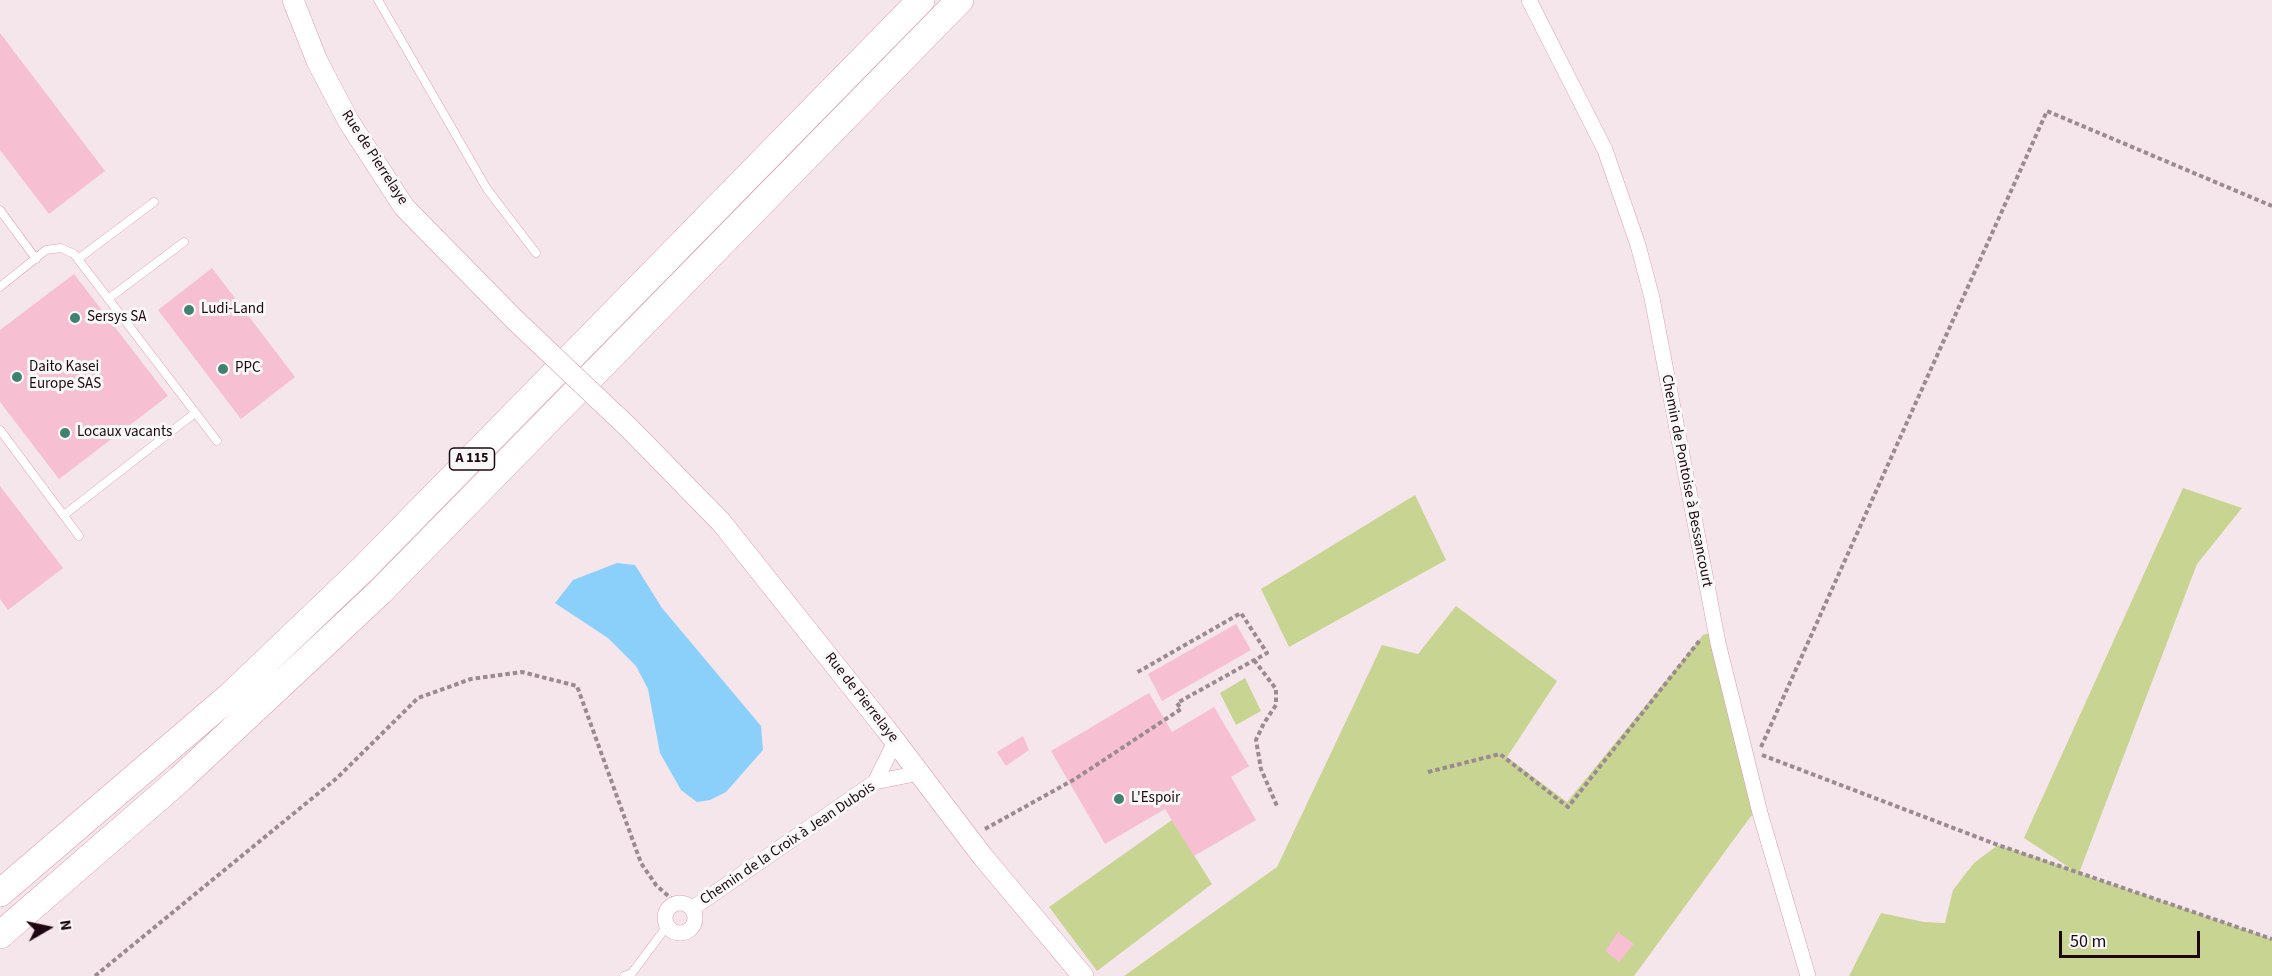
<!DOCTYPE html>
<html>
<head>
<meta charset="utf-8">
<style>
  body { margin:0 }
  #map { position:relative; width:2272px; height:976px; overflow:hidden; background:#f5e6eb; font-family:"Source Sans 3",sans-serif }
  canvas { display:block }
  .north { position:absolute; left:18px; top:898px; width:60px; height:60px; -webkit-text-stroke:4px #f8f8f8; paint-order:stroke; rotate:81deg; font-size:16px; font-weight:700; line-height:24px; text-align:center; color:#1e0711 }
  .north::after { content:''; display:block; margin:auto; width:21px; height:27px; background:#1e0711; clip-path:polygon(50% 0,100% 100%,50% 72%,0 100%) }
  .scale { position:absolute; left:2059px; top:931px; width:141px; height:27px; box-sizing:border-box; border:3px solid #1e0711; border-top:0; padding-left:8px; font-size:18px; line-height:21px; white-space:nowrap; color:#1e0711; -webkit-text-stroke:4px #f8f8f8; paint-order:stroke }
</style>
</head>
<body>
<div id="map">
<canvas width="2272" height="976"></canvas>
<div class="north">N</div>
<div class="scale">50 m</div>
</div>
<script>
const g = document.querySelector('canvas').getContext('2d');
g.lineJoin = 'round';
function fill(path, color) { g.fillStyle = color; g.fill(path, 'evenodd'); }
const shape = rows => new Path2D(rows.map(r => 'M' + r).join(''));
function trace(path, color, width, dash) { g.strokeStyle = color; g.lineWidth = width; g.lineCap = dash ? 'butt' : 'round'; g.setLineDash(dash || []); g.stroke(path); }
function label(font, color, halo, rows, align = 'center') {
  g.font = font + ' "Source Sans 3",sans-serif'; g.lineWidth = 6; g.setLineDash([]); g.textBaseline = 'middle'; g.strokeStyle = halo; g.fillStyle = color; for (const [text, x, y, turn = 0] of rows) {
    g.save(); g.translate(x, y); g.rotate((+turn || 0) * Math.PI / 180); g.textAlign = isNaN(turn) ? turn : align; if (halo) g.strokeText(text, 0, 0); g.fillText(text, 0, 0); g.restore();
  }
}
fill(shape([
  [2183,488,2242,508,2197,564,2079,873,2272,939,2272,976,1849,976,1881,913,1924,922,1945,923,1953,890,1974,863,1998,845,2073,870,2024,838],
  [1415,495,1446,560,1289,647,1261,589],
  [1456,606,1557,681,1507,757,1567,802,1703,635,1722,629,1767,811,1751,816,1634,976,1124,976,1277,867,1382,645,1418,654],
  [1245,678,1261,711,1236,725,1220,693],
  [1172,820,1212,884,1097,971,1049,907]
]), '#c8d492');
fill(shape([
  [617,563,635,565,662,608,761,726,763,750,726,792,710,800,697,802,681,790,660,753,648,689,636,666,608,638,555,603,573,580]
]), '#8ad0fb');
fill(shape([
  [0,33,105,171,49,214,0,150],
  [212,268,295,377,241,419,158,310],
  [74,274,168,396,59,479,0,402,0,330],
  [0,486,63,568,8,610,0,599],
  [1236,624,1251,650,1162,701,1148,674],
  [1149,693,1172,732,1214,707,1249,766,1231,777,1256,820,1194,856,1165,809,1105,844,1051,751],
  [1023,736,1029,750,1006,766,997,752],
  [1618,932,1634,944,1619,962,1605,951]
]), '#f7bfd2');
const service = shape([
  [378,0,487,189,536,253],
  [0,210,36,259],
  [78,259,154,202],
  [0,287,46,250,61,248,74,254,217,441],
  [108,299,184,242],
  [0,430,79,536],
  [64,515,195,413],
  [624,976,632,973,667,926]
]);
const minor = shape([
  [1529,0,1605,150,1638,245,1652,298,1718,643,1760,813,1808,976],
  [875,782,895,742],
  '665 918a15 15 0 1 1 30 0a15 15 0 1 1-30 0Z',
  [693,908,875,782,919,773]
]);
const secondary = shape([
  [293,0,317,61,349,122,404,207,515,320],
  [629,428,721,522,885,728,983,857,1083,976]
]);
const motorway = shape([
  [0,893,230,696,364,568,921,0],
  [0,935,180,779,380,592,960,0]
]);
trace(service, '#df9bb3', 9);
trace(minor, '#df9bb3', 16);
trace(secondary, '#df9bb3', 22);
trace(motorway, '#df9bb3', 28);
trace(shape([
  [1254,660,1276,689,1276,705,1264,723,1256,740,1261,769,1277,806],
  [1761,747,2047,111,2272,206],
  [1762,755,1998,845,2272,939],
  [1428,772,1500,754,1568,807,1700,640],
  [985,829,1075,779,1181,709,1177,703,1267,653,1241,613,1136,673],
  [95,976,337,778,418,698,471,679,522,672,577,686,641,863,656,885,675,902]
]), '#9c8a91', 4, [4.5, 3]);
trace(service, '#fff', 8);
trace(minor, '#fff', 15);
trace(secondary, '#fff', 21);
trace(motorway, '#fff', 27);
const secondaryBridge = shape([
  [515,320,629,428]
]);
trace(secondaryBridge, '#df9bb3', 22, []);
trace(secondaryBridge, '#fff', 21);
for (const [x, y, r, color] of [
  [189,310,6,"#408172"],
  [75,318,6,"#408172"],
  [223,369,6,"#408172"],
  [17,377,6,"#408172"],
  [65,433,6,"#408172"],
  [1119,799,6,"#408172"]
]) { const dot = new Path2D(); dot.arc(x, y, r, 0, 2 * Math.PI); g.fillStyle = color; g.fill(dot); trace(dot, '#f8f8f8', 2); }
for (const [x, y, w] of [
  [472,459,45]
]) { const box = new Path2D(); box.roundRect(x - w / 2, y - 11, w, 22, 4.5); g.fillStyle = '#f8f8f8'; g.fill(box); trace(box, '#1e0711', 1.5); }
label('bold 14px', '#1e0711', null, [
  ["A 115",472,459]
]);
label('15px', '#1e0711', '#f8f8f8', [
  ["Rue de Pierrelaye",374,158,57],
  ["Chemin de Pontoise à Bessancourt",1686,481,79],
  ["Rue de Pierrelaye",861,698,52],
  ["Chemin de la Croix à Jean Dubois",788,844,-34]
]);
label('15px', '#1e0711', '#f8f8f8', [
  ["Ludi-Land",201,310],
  ["Sersys SA",87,318],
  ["Daito Kasei",29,368],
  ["Europe SAS",29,385],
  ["PPC",235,369],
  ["Locaux vacants",77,433],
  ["L'Espoir",1131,799]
], 'left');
</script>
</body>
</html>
